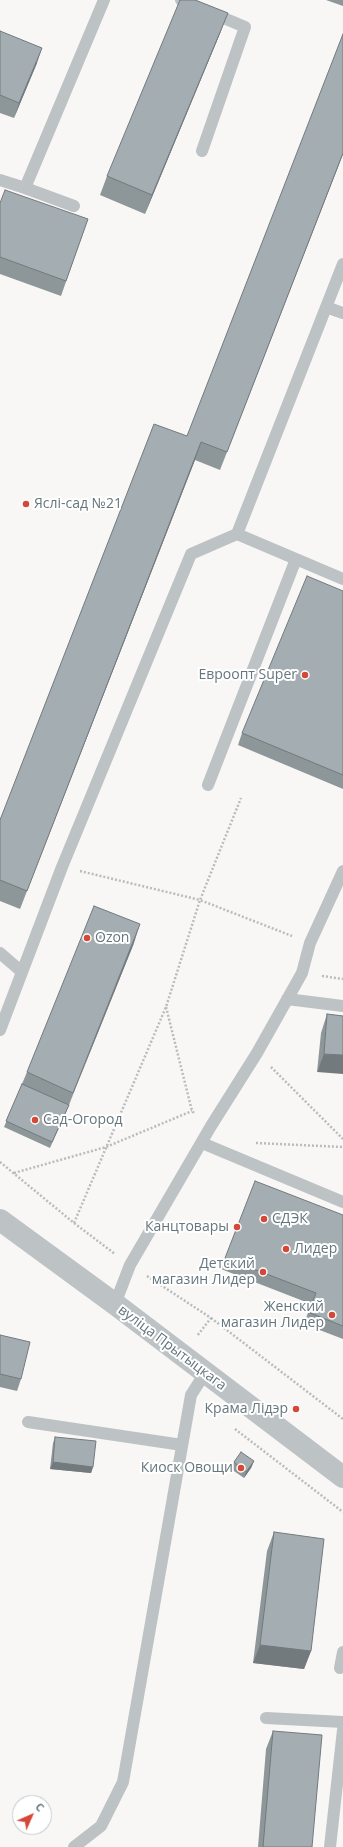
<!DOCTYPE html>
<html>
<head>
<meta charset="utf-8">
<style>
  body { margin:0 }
  #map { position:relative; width:343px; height:1847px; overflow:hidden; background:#f8f7f5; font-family:"Open Sans",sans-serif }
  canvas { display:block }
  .north { position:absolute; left:12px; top:1795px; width:40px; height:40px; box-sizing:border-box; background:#fff; border:1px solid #c1c8cb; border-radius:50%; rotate:45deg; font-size:11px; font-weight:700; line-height:16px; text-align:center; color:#65767e }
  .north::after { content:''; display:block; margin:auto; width:14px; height:18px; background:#d44839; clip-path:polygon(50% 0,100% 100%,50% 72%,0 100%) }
</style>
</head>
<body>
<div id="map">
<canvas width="343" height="1847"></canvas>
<div class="north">С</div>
</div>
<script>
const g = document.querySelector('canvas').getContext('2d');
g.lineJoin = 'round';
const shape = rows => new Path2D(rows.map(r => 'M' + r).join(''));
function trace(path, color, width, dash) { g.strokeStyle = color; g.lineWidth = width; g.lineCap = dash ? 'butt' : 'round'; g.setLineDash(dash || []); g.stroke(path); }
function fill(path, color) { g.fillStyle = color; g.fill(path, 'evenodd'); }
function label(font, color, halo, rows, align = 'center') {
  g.font = font + ' "Open Sans",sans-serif'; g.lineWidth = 4; g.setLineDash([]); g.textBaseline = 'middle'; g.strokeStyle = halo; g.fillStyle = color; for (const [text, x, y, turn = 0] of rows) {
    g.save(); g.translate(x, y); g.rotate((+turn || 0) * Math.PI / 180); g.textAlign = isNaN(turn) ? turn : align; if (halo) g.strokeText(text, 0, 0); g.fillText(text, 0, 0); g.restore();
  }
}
trace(shape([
  [80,871,200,900,241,798],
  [322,976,343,979],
  [166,1007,192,1111,195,1114],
  [271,1067,343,1139],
  [256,1143,343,1147],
  [0,1162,74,1223,115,1254],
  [14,1173,106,1147,192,1111],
  [74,1223,166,1007,200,900,292,936],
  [147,1276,211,1318,197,1336],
  [211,1318,343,1419],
  [235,1429,343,1512]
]), '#b8bcbe', 2.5, [2, 2]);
trace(shape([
  [181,0,245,27,202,151],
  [0,180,25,188,104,0],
  [25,188,74,206],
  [326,307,343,313],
  [237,534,343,579],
  [208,785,296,559],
  [0,953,22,972],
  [287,999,343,1006],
  [0,1030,62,867,191,554,237,534,343,264],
  [202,1143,343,1202],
  [115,1304,130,1265,211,1126,257,1053,302,973,310,943,343,871],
  [28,1422,182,1445],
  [340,1668,343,1652],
  [266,1718,343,1722],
  [74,1847,101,1826,123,1782,191,1395,205,1373],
  [330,1847,343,1730]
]), '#bdc2c5', 12);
trace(shape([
  [0,1220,115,1304,343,1477]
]), '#bdc2c5', 22);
fill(shape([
  [326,0,343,0,343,6],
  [0,31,37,63,14,118,0,113],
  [221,31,145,214,100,195,107,176],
  [343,154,220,470,195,460,20,909,0,901,0,820,187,436],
  [0,203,88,219,61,296,0,274],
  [343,591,343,789,238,745,242,733],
  [134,943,66,1112,50,1148,4,1127,22,1084,27,1072],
  [327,1014,343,1016,317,1072,321,1033],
  [343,1215,343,1339,304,1324,311,1304,221,1269,225,1258],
  [0,1335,21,1379,17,1391,0,1387],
  [55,1437,93,1467,91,1473,50,1469,53,1443],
  [254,1461,251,1468,244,1478,231,1469,234,1462],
  [274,1532,311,1651,304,1669,253,1663,267,1551],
  [273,1731,312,1847,258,1847,266,1749]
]), '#8d9699');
fill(shape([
  [228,13,221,31,145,214,152,195],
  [42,48,37,63,14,118,19,103],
  [343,153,343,154,220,470,227,452],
  [201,442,195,460,20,909,27,891],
  [140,924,134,943,66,1112,50,1148,69,1105],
  [324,1054,343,1055,343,1074,317,1072],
  [254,1461,251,1468,244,1478,246,1472],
  [53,1462,93,1467,91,1473,50,1469],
  [260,1645,311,1651,304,1669,253,1663]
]), '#737a7d');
const building = shape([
  [180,0,195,0,228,13,152,195,107,176,180,0],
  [0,31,42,48,19,103,0,95,0,31],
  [343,34,343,153,227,452,201,442,27,891,0,880,0,820,154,424,187,436,343,34],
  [5,190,88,219,66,281,0,257,0,203,5,190],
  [307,576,343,591,343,775,242,733,307,576],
  [94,906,140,924,73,1093,27,1072,94,906],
  [327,1014,343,1016,343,1055,324,1054,327,1014],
  [22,1084,69,1105,52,1142,6,1121,22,1084],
  [255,1181,343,1215,343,1326,308,1312,316,1293,225,1258,255,1181],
  [0,1335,30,1342,21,1379,0,1374,0,1335],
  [55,1437,96,1441,93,1467,53,1462,55,1437],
  [241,1452,254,1461,246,1472,234,1462,241,1452],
  [274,1532,324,1539,311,1651,260,1645,274,1532],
  [273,1731,322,1735,312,1847,263,1847,273,1731]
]);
fill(building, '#a4aeb2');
trace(building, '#737a7d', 1);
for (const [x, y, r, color] of [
  [26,504,4,"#d44839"],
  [305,675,4,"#d44839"],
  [87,938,4,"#d44839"],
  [35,1120,4,"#d44839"],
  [264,1219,4,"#d44839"],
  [237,1227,4,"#d44839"],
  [286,1249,4,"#d44839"],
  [263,1272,4,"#d44839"],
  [332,1315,4,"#d44839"],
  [296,1409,4,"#d44839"],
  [241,1468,4,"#d44839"]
]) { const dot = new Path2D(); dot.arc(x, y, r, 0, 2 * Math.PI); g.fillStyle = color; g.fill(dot); trace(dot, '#fff', 1.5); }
label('14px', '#65767e', '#fff', [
  ["Яслі-сад №21",34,504,"left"],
  ["Евроопт Super",297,675],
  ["Ozon",95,938,"left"],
  ["Сад-Огород",43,1120,"left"],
  ["СДЭК",272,1219,"left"],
  ["Канцтовары",229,1227],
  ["Лидер",294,1249,"left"],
  ["Детский",255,1264],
  ["магазин Лидер",255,1280],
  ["Женский",324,1307],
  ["магазин Лидер",324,1323],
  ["Крама Лідэр",288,1409],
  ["Киоск Овощи",233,1468]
], 'right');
label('14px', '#65767e', '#fff', [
  ["вуліца Прытыцкага",172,1348,37]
]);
</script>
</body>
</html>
